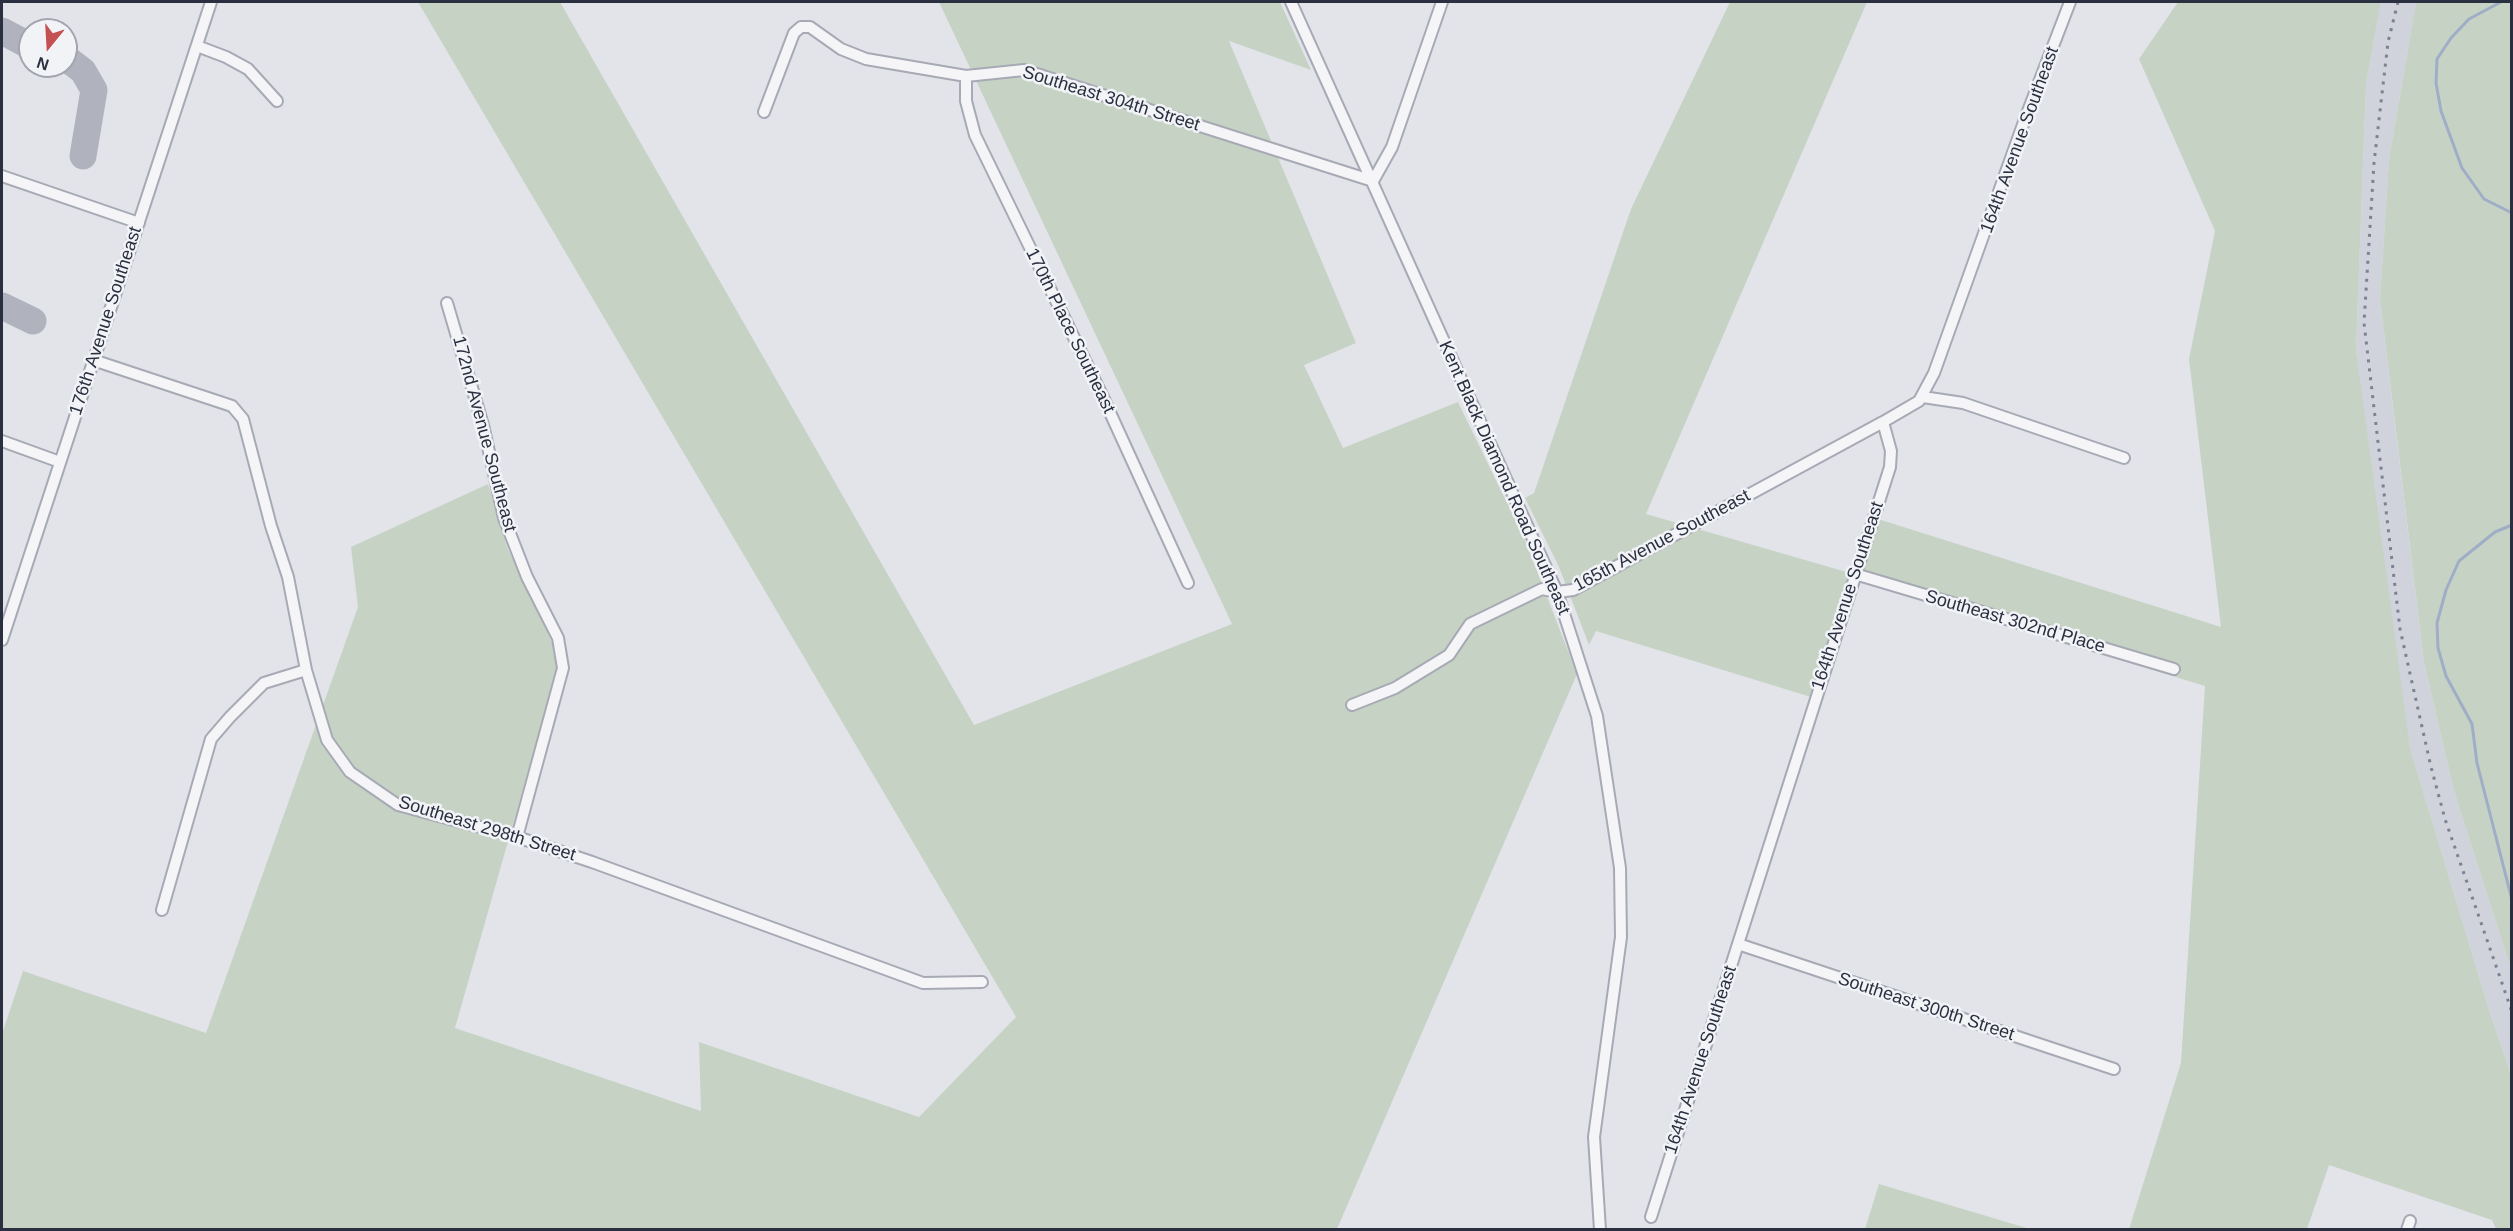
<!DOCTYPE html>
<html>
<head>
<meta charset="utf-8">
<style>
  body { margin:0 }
  #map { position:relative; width:2513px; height:1231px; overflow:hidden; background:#e2e4ea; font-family:Helvetica,sans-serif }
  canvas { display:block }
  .frame { position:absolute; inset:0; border:3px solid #2b3040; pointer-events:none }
  .north { position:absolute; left:18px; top:18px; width:60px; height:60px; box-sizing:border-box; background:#f2f3f7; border:2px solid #a2a5ae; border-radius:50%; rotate:198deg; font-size:16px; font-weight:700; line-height:24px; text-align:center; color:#2b3040 }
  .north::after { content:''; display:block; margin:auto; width:21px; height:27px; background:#c55052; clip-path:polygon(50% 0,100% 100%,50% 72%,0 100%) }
</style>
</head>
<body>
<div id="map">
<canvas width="2513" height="1231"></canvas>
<div class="frame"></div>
<div class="north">N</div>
</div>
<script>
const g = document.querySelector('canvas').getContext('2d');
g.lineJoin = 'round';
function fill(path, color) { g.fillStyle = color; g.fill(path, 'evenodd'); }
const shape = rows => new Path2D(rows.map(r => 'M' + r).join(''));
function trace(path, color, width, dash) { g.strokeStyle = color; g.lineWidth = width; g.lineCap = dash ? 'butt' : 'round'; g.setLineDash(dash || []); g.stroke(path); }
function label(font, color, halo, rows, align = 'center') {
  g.font = font + ' Helvetica,sans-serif'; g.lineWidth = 5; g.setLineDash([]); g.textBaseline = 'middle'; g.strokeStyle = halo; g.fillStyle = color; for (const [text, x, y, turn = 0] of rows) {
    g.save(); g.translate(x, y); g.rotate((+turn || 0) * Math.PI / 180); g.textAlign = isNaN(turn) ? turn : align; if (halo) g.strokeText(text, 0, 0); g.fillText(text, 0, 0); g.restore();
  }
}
fill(shape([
  [2381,2,2416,2,2389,160,2380,299,2397,442,2424,662,2454,791,2511,969,2511,1075,2489,1010,2410,748,2373,536,2356,350,2366,84]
]), '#d0d3db');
fill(shape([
  [418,2,560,2,974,725,1232,624,939,2,1280,2,1311,70,1229,41,1356,343,1304,365,1343,448,1458,402,1525,540,1577,674,1337,1229,2,1230,2,1034,23,971,206,1033,358,607,351,547,488,484,507,547,556,651,557,669,455,1028,701,1111,699,1042,919,1117,1016,1017],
  [1730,2,1867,2,1646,514,1850,573,1811,697,1596,631,1589,645,1559,567,1525,498,1534,493,1631,209],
  [2178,2,2381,2,2366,84,2356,350,2410,748,2489,1010,2511,1075,2511,1229,2496,1229,2492,1220,2329,1165,2307,1229,2129,1229,2181,1063,2205,686,1858,580,1878,519,2221,627,2189,359,2215,231,2139,59],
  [2416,2,2511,2,2511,969,2454,791,2424,662,2380,299,2389,160],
  [1879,1184,2030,1229,1865,1229]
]), '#c6d3c4');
trace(shape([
  [2501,2,2469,19,2451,38,2437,59,2436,83,2441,111,2462,168,2484,199,2512,213],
  [2512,525,2495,532,2459,561,2446,590,2437,623,2438,648,2446,676,2472,724,2477,763,2512,900]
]), '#a0adc7', 3);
trace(shape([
  [2,31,30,46],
  [66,58,83,71,94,90,83,156],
  [2,306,33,321]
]), '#b0b3be', 27);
const minor = shape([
  [1291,2,1557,592,1597,716,1620,868,1621,937,1594,1137,1600,1230],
  [197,46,226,57,248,69,277,101],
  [966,76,966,101,975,135,1102,395,1188,583],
  [764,112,794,33,801,27,810,27,841,49,866,59,966,76,1024,70,1373,181,1392,147,1442,2],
  [2,176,139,223],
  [447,303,483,425,504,518,527,577,558,638,563,668,517,837],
  [93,360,232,406,243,419,271,526,288,577,306,670,327,740,350,772,398,805,517,837,592,862,923,983,982,982],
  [1923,397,1963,403,2124,458],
  [2,441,60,462],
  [1855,574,2174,669],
  [2,640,211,2],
  [1352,705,1395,688,1449,655,1470,624,1542,589,1557,592,1573,590,1883,422],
  [162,910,211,739,230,717,264,683,306,670],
  [1738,944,2114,1069],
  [1651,1217,1890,467,1891,451,1883,422,1919,401,1934,373,2025,119,2070,2],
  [2407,1230,2410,1221]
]);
trace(minor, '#a7aab4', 14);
trace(minor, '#f5f5f8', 10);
trace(shape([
  [2398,2,2388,42,2374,163,2364,323,2400,629,2431,767,2445,819,2512,1012]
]), '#7d8292', 3, [3, 6]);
label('18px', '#2b3040', '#f2f3f7', [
  ["Southeast 304th Street",1111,99,17],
  ["164th Avenue Southeast",2020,140,-70],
  ["176th Avenue Southeast",106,321,-72],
  ["170th Place Southeast",1070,331,64],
  ["172nd Avenue Southeast",484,434,75],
  ["Kent Black Diamond Road Southeast",1504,478,66],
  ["165th Avenue Southeast",1662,541,-28],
  ["164th Avenue Southeast",1848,596,-72],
  ["Southeast 302nd Place",2015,622,16],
  ["Southeast 298th Street",487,829,17],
  ["Southeast 300th Street",1926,1007,18],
  ["164th Avenue Southeast",1701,1060,-72]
]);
</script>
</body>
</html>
